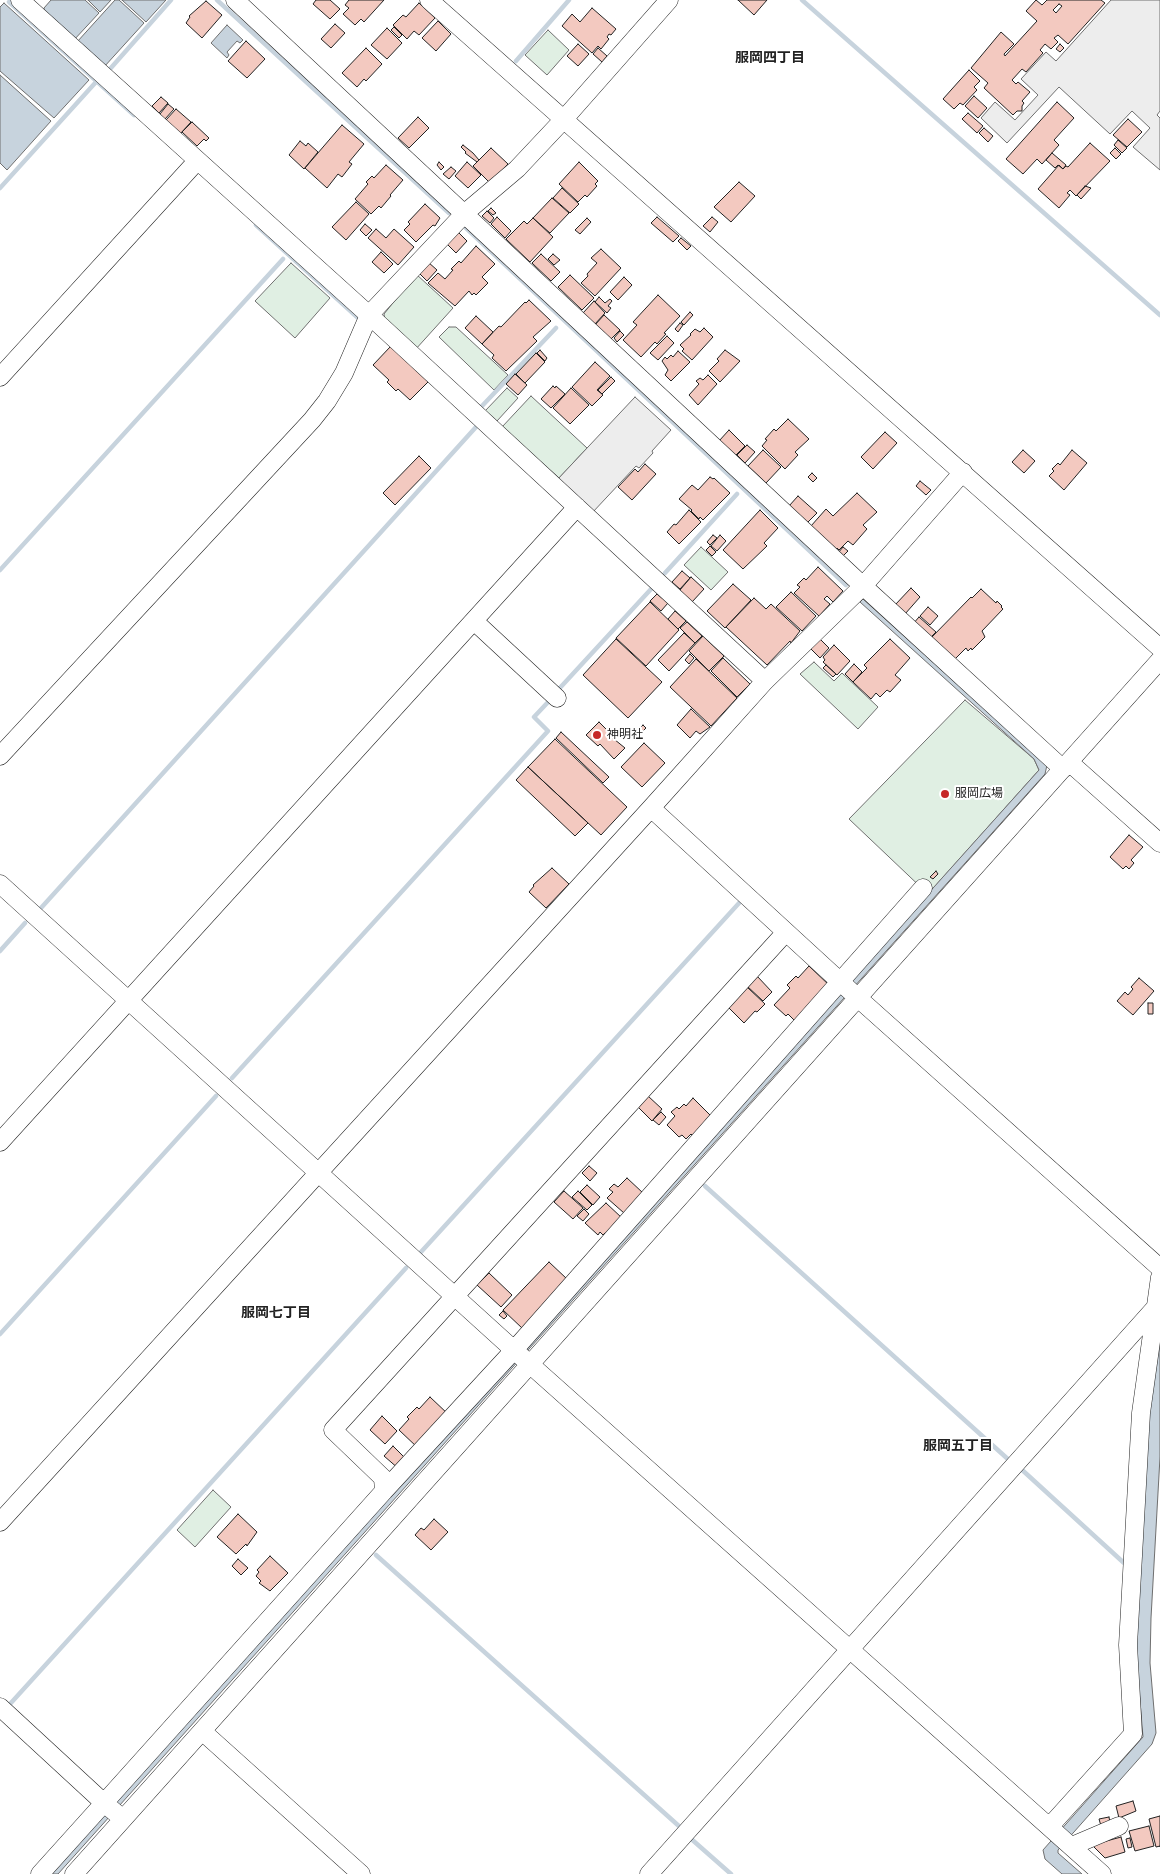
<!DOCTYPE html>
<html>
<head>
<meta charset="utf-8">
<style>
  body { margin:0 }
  canvas { display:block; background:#fff }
</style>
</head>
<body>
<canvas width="1160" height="1874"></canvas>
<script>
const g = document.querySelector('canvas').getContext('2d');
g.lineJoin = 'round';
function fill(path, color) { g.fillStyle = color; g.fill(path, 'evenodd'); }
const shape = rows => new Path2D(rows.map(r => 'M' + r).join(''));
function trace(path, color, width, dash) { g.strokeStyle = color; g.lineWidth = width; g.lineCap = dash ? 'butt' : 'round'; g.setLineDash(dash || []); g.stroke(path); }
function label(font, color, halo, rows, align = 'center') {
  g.font = font + ' "PT Sans Narrow","Noto Sans JP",sans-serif'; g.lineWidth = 4; g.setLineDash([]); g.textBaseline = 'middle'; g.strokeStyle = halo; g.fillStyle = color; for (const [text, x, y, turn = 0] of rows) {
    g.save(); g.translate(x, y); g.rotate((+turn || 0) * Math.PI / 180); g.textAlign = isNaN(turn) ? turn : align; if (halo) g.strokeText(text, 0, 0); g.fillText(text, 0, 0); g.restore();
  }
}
const green = shape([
  [548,30,569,50,547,75,525,55,548,30],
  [291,263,330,298,295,338,255,301,291,263],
  [416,274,453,308,415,350,385,322,384,314,416,274],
  [449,327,456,327,508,375,494,390,439,337,449,327],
  [507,388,518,398,497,421,485,411,507,388],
  [531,396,587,448,559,478,502,427,531,396],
  [701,547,728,572,711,590,684,565,701,547],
  [814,662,834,681,842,673,878,707,858,729,800,674,814,662],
  [965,700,1034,759,1039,770,928,894,849,819,965,700],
  [213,1490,231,1507,195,1547,177,1530,213,1490]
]);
fill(green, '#e0efe3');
trace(green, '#6f6f6f', 1);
const parking = shape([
  [1111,0,1160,0,1160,111,1157,115,1160,118,1160,170,1133,147,1150,128,1132,111,1110,134,1059,87,1007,143,981,118,995,102,1015,120,1038,95,1021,79,1046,52,1056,61,1111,0],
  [635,397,671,430,652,451,653,453,639,468,636,466,592,513,557,480,635,397]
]);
fill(parking, '#ededed');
trace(parking, '#6f6f6f', 1);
const water = shape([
  [51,0,85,0,99,13,73,41,44,14,44,8,51,0],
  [88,0,111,0,100,12,88,0],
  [115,0,119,0,144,23,104,67,77,42,115,0],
  [122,0,166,0,146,22,122,0],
  [4,3,89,80,54,118,0,71,0,7,4,3],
  [227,25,243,40,240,43,237,41,227,52,229,55,227,58,211,43,227,25],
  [0,75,51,121,7,170,0,163,0,75],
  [863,599,1047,765,1045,774,58,1874,48,1874,1039,770,1034,759,860,602,863,599],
  [1160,1340,1160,1457,1151,1618,1150,1663,1156,1733,1152,1744,1058,1850,1058,1853,1082,1874,1062,1874,1045,1859,1043,1850,1143,1737,1135,1642,1149,1413,1160,1340]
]);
fill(water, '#c7d3dd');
trace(water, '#6f6f6f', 1);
trace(shape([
  [217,0,449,213],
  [802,0,1160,315],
  [9,2,134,115],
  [516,61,569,0],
  [110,69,171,0],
  [0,188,96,82],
  [256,225,357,317],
  [466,228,846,585],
  [482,406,556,328],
  [0,570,283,259],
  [665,573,737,494],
  [558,690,652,588],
  [41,908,476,427],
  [0,951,25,923],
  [232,1078,548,731,534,717,550,700],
  [705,1186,1010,1461],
  [421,1252,740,902],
  [0,1334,216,1096],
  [1020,1468,1124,1563],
  [376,1555,680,1827],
  [10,1704,406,1268],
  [689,1837,731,1874]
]), '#c7d3dd', 4.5);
const building = shape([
  [316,0,330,0,340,9,330,19,313,4,316,0],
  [349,0,384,0,364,22,361,19,355,25,343,14,349,8,345,5,349,0],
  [738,0,767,0,754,15,738,0],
  [1036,0,1042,5,1047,0,1101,0,1105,3,1068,44,1058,35,1054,38,1058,42,1051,49,1045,44,1040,50,1043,53,1026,72,1022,69,1012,80,1016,84,1018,82,1030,92,1022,101,1024,103,1022,106,1022,111,1017,111,1013,115,984,88,988,83,971,68,1001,32,1014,44,1004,54,1005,56,1037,21,1026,11,1036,0],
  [1059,4,1062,6,1056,13,1053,10,1059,4],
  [206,1,222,15,202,38,186,23,190,17,189,16,206,1],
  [419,3,435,18,419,35,414,31,407,39,393,25,403,15,406,17,419,3],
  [592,8,616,29,611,35,609,34,607,37,609,39,601,49,598,46,592,53,562,26,572,14,580,22,592,8],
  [438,21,451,34,436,51,422,38,438,21],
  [335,24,345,33,331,48,321,39,335,24],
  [394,27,402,35,399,38,391,30,394,27],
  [387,28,402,43,387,59,371,45,387,28],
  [246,41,265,59,247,78,228,61,246,41],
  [578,44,589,54,578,66,567,56,578,44],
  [1060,44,1064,48,1060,52,1056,49,1060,44],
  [366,48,382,64,366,81,364,79,357,87,342,73,366,48],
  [598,48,607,56,602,62,593,54,598,48],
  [969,70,980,81,974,87,977,90,963,105,960,103,954,109,943,99,969,70],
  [974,96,987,108,978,118,965,106,974,96],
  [161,97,168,103,159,113,152,106,161,97],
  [1057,102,1074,118,1054,140,1059,145,1042,164,1037,159,1023,174,1006,159,1057,102],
  [168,104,174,109,165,119,160,114,168,104],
  [176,109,191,122,180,134,166,120,176,109],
  [968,113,983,126,977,133,962,119,968,113],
  [418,117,429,128,409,148,398,138,418,117],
  [1128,119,1142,132,1127,147,1113,135,1128,119],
  [192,122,209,138,206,141,204,139,197,146,182,132,192,122],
  [342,125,364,144,349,162,352,164,342,177,338,174,327,188,305,168,342,125],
  [984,128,993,136,988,142,979,133,984,128],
  [1118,140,1127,148,1122,153,1114,145,1118,140],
  [300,141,306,146,308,143,318,152,304,169,289,155,300,141],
  [1090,143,1110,161,1076,196,1070,190,1067,193,1070,195,1059,208,1038,189,1059,165,1063,169,1066,166,1068,167,1090,143],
  [463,145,473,153,479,160,477,162,465,153,466,152,461,147,463,145],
  [491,148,508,164,490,183,473,166,491,148],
  [1115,148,1121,154,1116,159,1110,153,1115,148],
  [1052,153,1066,165,1063,169,1058,165,1055,168,1046,160,1052,153],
  [439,162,444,167,441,170,437,165,439,162],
  [467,162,481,175,468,188,455,176,467,162],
  [579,162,598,181,595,184,597,186,587,197,585,195,578,202,559,184,579,162],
  [386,165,403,180,390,195,391,196,381,208,379,206,371,214,355,199,368,184,366,182,372,176,374,178,386,165],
  [451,167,456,171,449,179,443,174,451,167],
  [739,182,755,196,731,222,714,207,739,182],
  [1085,186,1091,188,1081,199,1077,195,1085,186],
  [562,188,579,204,570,213,553,198,562,188],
  [552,198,569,213,550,233,533,218,552,198],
  [356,202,369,214,346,240,332,227,356,202],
  [425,204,440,218,435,226,433,225,416,242,404,230,410,224,408,222,425,204],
  [491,208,496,213,493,215,488,211,491,208],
  [487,211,494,218,490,223,482,216,487,211],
  [497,217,511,231,505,238,491,224,497,217],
  [657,217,679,236,673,242,651,223,657,217],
  [712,217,718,222,710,232,703,226,712,217],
  [533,218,553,237,530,262,506,239,524,221,527,224,533,218],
  [587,218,591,222,580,234,575,230,587,218],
  [365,224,372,230,366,236,360,230,365,224],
  [376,229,386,238,394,229,414,247,398,265,368,238,376,229],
  [457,231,467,241,456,253,446,243,457,231],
  [681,238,691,246,687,250,678,241,681,238],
  [476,246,495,264,482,277,488,283,476,295,474,293,472,295,469,291,455,306,428,283,438,273,445,279,453,270,451,269,459,261,461,263,476,246],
  [601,249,621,268,595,296,581,283,588,276,587,274,597,263,591,258,601,249],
  [381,252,393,264,384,273,372,262,381,252],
  [541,254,560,272,551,281,532,263,541,254],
  [553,254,560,260,554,265,548,259,553,254],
  [428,262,437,270,427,281,418,272,428,262],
  [570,275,594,298,582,310,558,287,570,275],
  [624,277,632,285,618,300,610,292,624,277],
  [658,295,680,316,664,333,666,334,657,344,655,342,641,357,623,340,637,325,633,322,658,295],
  [599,297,605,303,610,299,612,301,608,306,611,308,607,313,595,302,599,297],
  [529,300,551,321,533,337,537,341,506,371,492,358,494,355,482,344,499,326,501,327,525,302,526,303,529,300],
  [594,301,605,313,595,324,583,313,594,301],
  [690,312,693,315,684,325,681,322,690,312],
  [604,315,620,330,611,339,595,325,604,315],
  [476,316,493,332,482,344,465,328,476,316],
  [680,323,683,325,678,332,675,329,680,323],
  [704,328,713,337,692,360,682,351,684,349,680,345,691,335,690,334,695,329,700,332,704,328],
  [620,331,624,335,617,342,614,338,620,331],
  [667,336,674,343,658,360,650,353,667,336],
  [391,346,428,382,410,400,398,389,396,391,387,382,389,380,373,365,391,346],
  [540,350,547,358,545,361,537,353,540,350],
  [725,350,740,361,720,382,709,371,719,361,717,359,725,350],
  [678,351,690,362,671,381,665,375,668,370,662,361,665,357,667,359,671,355,673,357,678,351],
  [536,353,545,362,525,383,516,374,536,353],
  [595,362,610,376,597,390,603,395,592,406,572,387,595,362],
  [515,374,527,385,518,395,506,384,515,374],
  [708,375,717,384,698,405,689,395,699,384,696,381,700,378,703,380,708,375],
  [611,377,615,381,602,394,598,390,611,377],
  [553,386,555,388,556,386,565,394,551,408,541,399,553,386],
  [571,388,589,405,570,424,553,408,571,388],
  [788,419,809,439,795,452,798,455,785,469,762,446,767,440,765,439,774,429,776,431,788,419],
  [729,430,745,446,735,456,719,441,729,430],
  [885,432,897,443,873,469,861,457,885,432],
  [747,445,755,452,745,463,737,455,747,445],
  [763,450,781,467,766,483,748,466,763,450],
  [1023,450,1035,461,1024,473,1012,462,1023,450],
  [1072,450,1087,463,1064,490,1049,476,1054,471,1052,469,1058,463,1060,465,1072,450],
  [419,456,431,468,395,505,383,493,419,456],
  [645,464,656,474,632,500,618,487,635,469,638,472,645,464],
  [812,473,817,478,813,482,808,477,812,473],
  [710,477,713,479,714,478,730,493,703,520,700,517,699,519,691,511,692,510,679,499,692,485,698,490,710,477],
  [920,481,931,490,926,495,916,486,920,481],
  [857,493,877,512,863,525,867,529,853,545,848,541,839,550,837,548,836,550,811,526,826,509,833,516,857,493],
  [798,496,817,513,807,523,789,506,798,496],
  [689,510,701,522,679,544,667,532,674,524,676,525,689,510],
  [760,510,778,528,764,543,767,546,743,569,723,550,760,510],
  [713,535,717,538,710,545,707,542,713,535],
  [720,535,726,541,717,551,711,546,720,535],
  [710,546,716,552,712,556,706,550,710,546],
  [843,547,848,551,842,557,838,553,843,547],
  [818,567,843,591,833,602,827,596,824,599,830,604,819,616,794,593,800,587,797,585,804,578,806,580,818,567],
  [682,571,690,578,680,589,672,582,682,571],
  [691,577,704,589,692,602,680,590,691,577],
  [733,584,751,600,725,628,707,611,733,584],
  [911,588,920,597,905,614,895,605,911,588],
  [981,589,996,603,997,601,1002,606,1001,607,1003,609,982,631,985,637,972,650,971,648,968,651,966,648,953,661,930,639,971,597,972,598,981,589],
  [791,592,816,616,802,631,776,607,791,592],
  [657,594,668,603,661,611,650,601,657,594],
  [754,598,766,609,771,604,800,631,791,643,790,641,767,665,726,627,754,598],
  [650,602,679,630,646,666,616,638,650,602],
  [928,607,938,616,930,625,920,616,928,607],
  [675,611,686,621,678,629,668,619,675,611],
  [919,617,936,632,929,639,913,624,919,617],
  [687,622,702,636,695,643,680,628,687,622],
  [684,633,695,643,669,671,658,660,684,633],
  [703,636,724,656,709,671,689,651,703,636],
  [616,639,662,682,628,718,583,675,616,639],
  [820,639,829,648,820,658,811,649,820,639],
  [890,639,910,658,895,675,901,680,890,692,887,690,880,697,876,693,871,699,853,682,867,668,864,665,890,639],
  [834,645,850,661,837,675,823,662,825,660,823,657,834,645],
  [690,654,694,658,689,664,685,660,690,654],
  [723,658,750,684,737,697,711,671,723,658],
  [696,659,737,698,711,726,670,687,696,659],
  [854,664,862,672,853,682,845,674,854,664],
  [826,665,836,674,833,677,823,668,826,665],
  [691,709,710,727,700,734,696,731,690,738,677,725,691,709],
  [599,722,610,733,609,735,625,748,614,759,600,744,598,746,586,735,599,722],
  [643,725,646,728,642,732,639,729,643,725],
  [561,732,609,777,603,783,556,738,561,732],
  [555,739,627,807,601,835,528,767,555,739],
  [644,743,665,763,642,787,621,767,644,743],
  [528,767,588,823,575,836,516,780,528,767],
  [1129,835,1143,847,1131,860,1134,863,1129,869,1126,866,1123,869,1110,857,1129,835],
  [552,868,569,884,546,908,529,892,534,886,533,885,552,868],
  [936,871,938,874,933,879,930,877,936,871],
  [809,966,830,986,796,1022,788,1014,786,1016,774,1005,790,988,787,985,796,976,798,978,809,966],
  [757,976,772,992,763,1001,747,986,757,976],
  [1139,978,1154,991,1133,1015,1117,1001,1125,992,1128,995,1133,989,1131,987,1139,978],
  [747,987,765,1004,757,1012,755,1011,744,1023,728,1007,747,987],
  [1148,1003,1153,1003,1153,1014,1148,1014,1148,1003],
  [648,1096,662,1109,652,1121,638,1107,648,1096],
  [693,1098,710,1115,693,1136,691,1134,686,1139,682,1135,679,1137,667,1125,675,1116,671,1112,677,1107,679,1109,684,1104,686,1106,693,1098],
  [661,1112,666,1117,659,1125,653,1120,661,1112],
  [589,1166,597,1173,590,1181,582,1173,589,1166],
  [627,1178,643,1193,624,1213,607,1198,613,1192,609,1189,614,1184,618,1187,627,1178],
  [587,1185,600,1197,593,1205,580,1192,587,1185],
  [564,1191,583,1208,573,1219,554,1202,564,1191],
  [578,1191,592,1205,587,1210,572,1197,578,1191],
  [606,1203,622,1218,607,1234,605,1233,603,1235,600,1232,598,1235,585,1223,606,1203],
  [584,1209,589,1214,583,1221,577,1216,584,1209],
  [549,1262,567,1279,523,1329,503,1310,549,1262],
  [489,1273,512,1295,501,1307,477,1285,489,1273],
  [503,1311,507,1316,504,1319,499,1315,503,1311],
  [430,1397,449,1415,418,1448,399,1430,409,1419,407,1417,417,1407,419,1409,430,1397],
  [382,1416,397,1431,385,1444,370,1430,382,1416],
  [393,1446,407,1460,399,1469,384,1456,393,1446],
  [238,1514,257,1532,247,1546,246,1544,236,1554,217,1537,238,1514],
  [434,1519,448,1532,431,1550,415,1535,421,1528,424,1530,434,1519],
  [270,1556,288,1573,270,1591,259,1583,261,1581,256,1576,259,1572,257,1570,270,1556],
  [238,1559,248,1568,241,1575,232,1566,238,1559],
  [1133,1801,1136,1811,1119,1818,1116,1806,1133,1801],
  [1160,1816,1160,1847,1160,1846,1156,1847,1149,1819,1160,1816],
  [1109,1817,1110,1823,1101,1826,1099,1819,1109,1817],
  [1149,1826,1154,1846,1135,1851,1129,1831,1149,1826],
  [1121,1837,1125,1852,1105,1858,1092,1845,1121,1837],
  [1130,1838,1132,1847,1128,1848,1126,1839,1130,1838]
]);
fill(building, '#f3c9c0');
trace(building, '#222', 1);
const minor = shape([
  [20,0,369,315,765,681],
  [235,0,863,586,1063,769],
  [429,0,1160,648],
  [0,377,197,161],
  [474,621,557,698],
  [0,756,312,420,327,401,344,373,369,315,465,213,517,169,564,119,669,0],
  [1069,762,1160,843],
  [651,808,858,998,1160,1268],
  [0,884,515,1351,1102,1874],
  [0,1142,577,507],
  [384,1491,514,1350,923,888],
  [0,1522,651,808,765,681,863,586,963,472],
  [0,1707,104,1803,384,1491,383,1478,333,1430,786,932],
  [202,1731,361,1874],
  [1050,1826,1133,1734,1128,1645,1141,1413,1160,1277],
  [1072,1846,1119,1826],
  [40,1874,104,1803,123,1819],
  [74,1874,1160,660],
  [649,1874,1155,1308]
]);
trace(minor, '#222', 19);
trace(minor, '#fff', 18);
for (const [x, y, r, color] of [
  [597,735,5,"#c62828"],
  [945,794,5,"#c62828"]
]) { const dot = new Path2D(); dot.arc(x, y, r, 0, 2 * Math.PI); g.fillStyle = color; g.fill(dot); trace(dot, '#fff', 2); }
label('12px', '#222', '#fff', [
  ["神明社",607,735],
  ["服岡広場",955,794]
], 'left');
label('bold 14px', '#222', '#fff', [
  ["服岡四丁目",770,58],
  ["服岡七丁目",276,1313],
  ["服岡五丁目",958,1446]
]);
</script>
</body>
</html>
